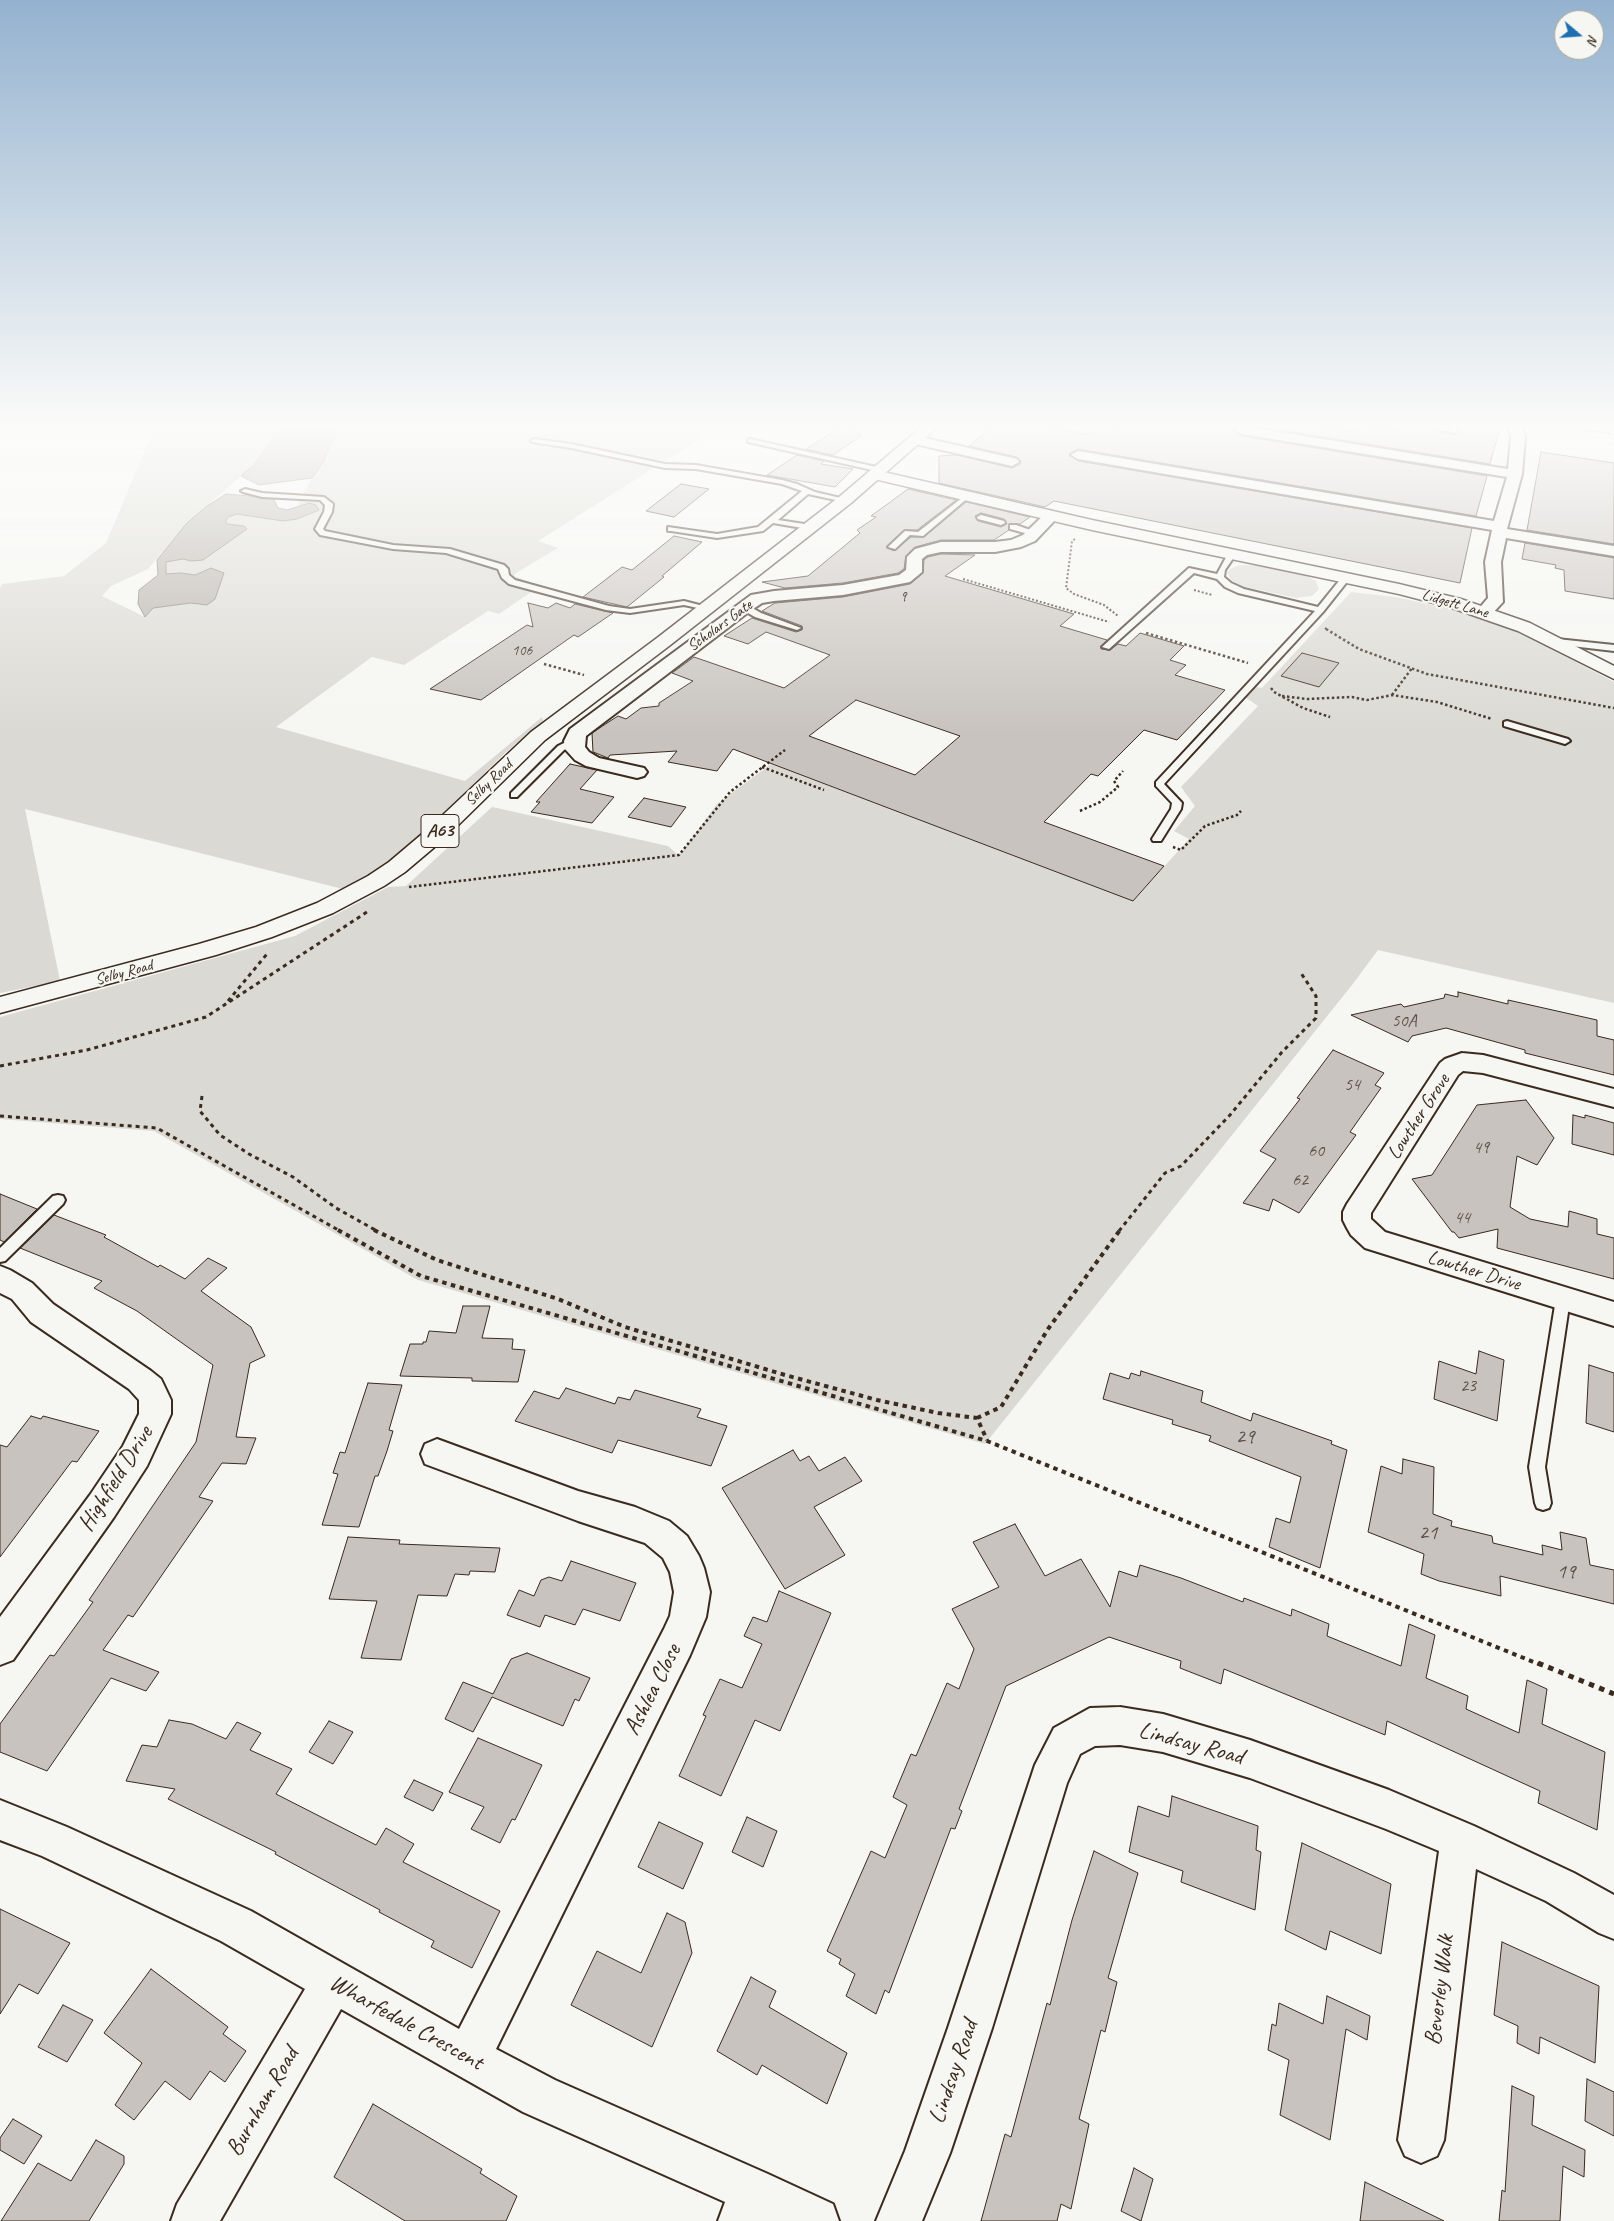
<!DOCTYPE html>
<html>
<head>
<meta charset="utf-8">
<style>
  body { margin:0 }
  #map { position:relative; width:1614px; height:2221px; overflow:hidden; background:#f6f6f2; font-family:Caveat,sans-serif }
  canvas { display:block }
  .north { position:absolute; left:1554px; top:10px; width:50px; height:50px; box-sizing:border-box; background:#f6f6f2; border:1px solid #aba49d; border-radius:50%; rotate:108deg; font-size:14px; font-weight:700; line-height:20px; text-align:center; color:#3b2a1e }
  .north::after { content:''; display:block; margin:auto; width:18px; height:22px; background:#1f6fb2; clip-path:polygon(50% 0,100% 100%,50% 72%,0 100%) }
</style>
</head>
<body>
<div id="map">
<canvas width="1614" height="2221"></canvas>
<div class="north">N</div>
</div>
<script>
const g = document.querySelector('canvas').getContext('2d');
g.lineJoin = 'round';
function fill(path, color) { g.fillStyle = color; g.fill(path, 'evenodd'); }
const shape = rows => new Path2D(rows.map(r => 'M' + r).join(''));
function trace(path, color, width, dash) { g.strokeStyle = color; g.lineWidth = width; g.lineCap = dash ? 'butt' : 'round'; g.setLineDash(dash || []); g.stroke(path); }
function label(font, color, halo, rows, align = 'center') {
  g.font = font + ' Caveat,sans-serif'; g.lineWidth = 4.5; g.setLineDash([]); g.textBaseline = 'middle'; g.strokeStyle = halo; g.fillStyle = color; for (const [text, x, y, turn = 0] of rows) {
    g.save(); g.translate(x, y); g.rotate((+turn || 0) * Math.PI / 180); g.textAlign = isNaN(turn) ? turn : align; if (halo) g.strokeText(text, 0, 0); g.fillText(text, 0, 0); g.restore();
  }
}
fill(shape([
  [156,424,283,424,255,464,187,523,148,569,111,586,102,596,145,617,153,608,191,603,207,605,211,568,195,575,181,573,165,574,167,562,183,559,191,561,244,526,227,524,228,517,237,514,283,521,310,514,309,503,297,506,312,478,323,462,330,445,342,424,722,425,538,541,558,548,516,573,514,576,540,586,499,614,488,611,404,665,372,657,276,727,465,781,542,717,543,721,505,753,434,823,399,854,377,870,343,889,25,809,60,981,0,993,0,588,2,584,64,576,106,543],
  [1242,565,1261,566,1307,576,1316,581,1319,589,1312,596,1296,598,1242,586,1231,580,1227,572,1231,568],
  [1351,592,1396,597,1473,614,1504,625,1543,644,1614,682,1614,1003,1378,950,1352,985,985,1444,418,1280,154,1131,0,1119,0,1017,295,936,388,887,406,886,492,807,668,846,677,854,681,853,717,804,771,764,1133,901,1189,839,1174,831,1195,806,1181,787,1258,706,1245,697,1256,687,1262,688]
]), '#dad9d3');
const water = shape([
  [283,424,342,425,330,445,323,462,312,478,259,485,241,476,255,464,283,424],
  [226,494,273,498,278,508,287,510,309,503,316,505,319,510,297,519,283,521,237,514,228,517,226,521,227,524,244,526,247,529,203,560,191,561,183,559,166,562,166,574,181,573,195,575,211,568,224,573,215,599,207,605,191,603,153,608,145,617,138,604,139,590,158,575,157,560,187,523,207,506,226,494]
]);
fill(water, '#b6b0a9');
trace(water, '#857a71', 1);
const building = shape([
  [845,424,853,424,861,436,833,455,806,449,845,424],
  [995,424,1040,424,1088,435,1096,424,1118,427,1120,424,1242,424,1233,429,1242,436,1487,476,1476,516,1078,449,1069,454,1078,461,1472,528,1460,583,1054,501,1045,507,939,483,939,456,957,455,1012,468,1020,464,1021,461,1017,457,969,446,995,424],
  [1243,424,1310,424,1354,431,1357,424,1396,430,1399,424,1451,424,1450,428,1438,425,1434,430,1455,435,1461,424,1501,424,1490,464,1243,424],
  [1541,452,1614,463,1614,544,1527,530,1541,452],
  [797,455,824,461,821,464,853,469,835,487,767,475,797,455],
  [681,484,709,489,674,517,646,511,681,484],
  [908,489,956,500,917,530,904,530,886,547,894,551,911,537,924,537,966,502,1030,517,1020,524,1009,524,1009,530,994,540,941,540,915,547,906,556,904,569,898,573,843,583,785,588,762,582,808,576,860,533,857,530,876,517,871,516,908,489],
  [981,513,1004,519,1007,524,1001,527,978,521,975,516,981,513],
  [674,536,702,542,662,576,664,577,627,607,583,597,622,567,632,570,674,536],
  [1525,543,1614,558,1614,599,1565,591,1564,570,1555,568,1556,565,1522,559,1525,543],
  [941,554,975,555,945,576,1074,614,1060,626,1107,640,1101,646,1101,649,1110,650,1118,644,1126,646,1140,633,1184,646,1170,660,1186,665,1175,675,1225,690,1177,740,1144,730,1098,776,1091,774,1044,822,1164,866,1133,901,733,749,717,771,668,762,677,751,610,755,608,758,593,752,592,733,601,727,618,716,626,719,641,708,659,706,659,703,693,681,672,673,694,657,784,688,830,655,766,632,748,644,724,636,752,618,796,632,802,630,802,626,762,611,775,603,843,597,910,584,923,573,924,560,928,557,941,554],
  [856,700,960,736,915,775,809,736,856,700],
  [528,603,548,608,556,603,570,608,575,604,613,613,578,637,574,635,481,700,430,689,527,625,533,627,528,603],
  [1302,653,1339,663,1319,687,1281,676,1302,653],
  [570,764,597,770,580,789,614,797,592,823,531,812,540,802,536,802,570,764],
  [644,798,686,807,671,827,628,817,644,798],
  [1458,992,1508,1004,1508,1000,1597,1020,1597,1036,1614,1040,1614,1075,1525,1053,1525,1050,1446,1028,1412,1036,1408,1042,1351,1015,1401,1004,1404,1007,1444,998,1445,994,1458,997,1458,992],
  [1333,1050,1384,1073,1375,1085,1381,1088,1350,1132,1356,1135,1299,1213,1273,1199,1269,1211,1243,1203,1276,1159,1260,1151,1300,1099,1297,1098,1333,1050],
  [1526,1100,1554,1138,1537,1165,1517,1156,1510,1207,1530,1219,1568,1227,1569,1211,1597,1219,1597,1234,1614,1238,1614,1279,1497,1248,1498,1229,1459,1238,1454,1232,1452,1232,1412,1179,1432,1175,1477,1105,1526,1100],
  [1573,1115,1585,1118,1585,1115,1614,1123,1614,1155,1572,1144,1573,1115],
  [0,1194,37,1209,4,1242,0,1240,0,1194],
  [54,1215,106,1235,104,1237,158,1267,160,1265,185,1279,208,1258,227,1268,201,1291,251,1327,265,1356,250,1363,236,1437,256,1438,246,1464,222,1463,199,1497,213,1501,133,1617,128,1615,103,1650,159,1672,146,1691,111,1678,47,1771,0,1752,0,1724,50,1655,54,1656,93,1602,89,1600,196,1442,213,1365,137,1311,94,1288,102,1281,20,1248,54,1215],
  [463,1306,490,1306,482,1338,513,1339,512,1349,525,1350,518,1382,472,1381,472,1378,400,1376,410,1344,423,1344,423,1342,426,1342,429,1331,456,1333,463,1306],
  [1479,1351,1504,1360,1497,1421,1434,1399,1439,1361,1476,1374,1479,1351],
  [1589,1365,1614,1373,1614,1432,1586,1423,1589,1365],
  [1141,1371,1203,1391,1201,1402,1251,1421,1253,1413,1332,1441,1331,1444,1347,1450,1320,1568,1269,1547,1276,1518,1290,1523,1301,1477,1209,1441,1211,1436,1172,1424,1173,1420,1103,1399,1110,1373,1129,1379,1131,1373,1140,1376,1141,1371],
  [368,1383,402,1385,389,1430,393,1431,387,1451,378,1476,375,1476,359,1527,322,1525,338,1474,333,1473,340,1452,345,1453,368,1383],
  [566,1388,615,1404,618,1397,630,1400,635,1390,701,1409,697,1417,727,1426,711,1466,618,1440,612,1453,515,1421,534,1391,559,1399,566,1388],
  [31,1416,41,1419,43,1416,99,1431,77,1462,72,1461,0,1557,0,1445,7,1447,31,1416],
  [793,1450,800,1461,809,1456,819,1471,845,1457,862,1481,814,1507,845,1555,785,1589,722,1488,793,1450],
  [1403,1459,1434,1467,1433,1514,1452,1521,1451,1526,1492,1536,1493,1543,1543,1555,1542,1545,1562,1550,1560,1532,1586,1538,1590,1565,1614,1570,1614,1604,1500,1576,1501,1596,1439,1581,1421,1574,1424,1554,1368,1532,1381,1466,1402,1474,1403,1459],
  [1015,1524,1045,1576,1081,1559,1110,1607,1119,1571,1137,1577,1140,1565,1181,1578,1243,1602,1244,1598,1291,1616,1292,1609,1329,1624,1327,1636,1401,1666,1409,1624,1435,1635,1426,1678,1468,1696,1466,1709,1519,1733,1527,1680,1547,1689,1542,1724,1605,1752,1597,1830,1538,1803,1540,1791,1387,1721,1385,1735,1224,1669,1221,1684,1180,1668,1181,1661,1109,1637,1006,1686,959,1809,962,1811,955,1829,951,1828,889,1993,885,1990,876,2014,846,1996,855,1974,839,1964,841,1959,827,1951,871,1851,885,1858,907,1805,893,1797,911,1754,916,1756,947,1683,959,1689,974,1649,952,1609,999,1587,973,1542,1015,1524],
  [348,1537,400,1540,399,1544,500,1548,495,1572,470,1571,469,1575,455,1574,447,1596,418,1595,401,1660,361,1658,377,1601,329,1599,348,1537],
  [571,1561,636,1583,620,1621,583,1609,575,1625,545,1615,540,1627,507,1615,519,1590,534,1596,541,1580,549,1577,562,1581,571,1561],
  [779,1591,831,1613,780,1731,755,1720,721,1796,679,1776,706,1716,703,1715,720,1679,742,1688,762,1644,744,1636,753,1617,767,1622,779,1591],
  [527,1653,590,1678,579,1701,575,1699,563,1726,492,1697,473,1732,445,1719,463,1682,493,1694,511,1659,527,1653],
  [169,1720,192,1724,226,1739,237,1722,261,1733,250,1750,292,1769,276,1794,376,1845,386,1828,414,1844,403,1862,500,1911,472,1968,431,1947,434,1941,379,1912,380,1910,275,1854,276,1852,168,1799,175,1789,126,1781,142,1745,157,1747,169,1720],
  [329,1721,353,1732,333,1764,309,1752,329,1721],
  [478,1738,542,1765,515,1820,512,1819,500,1843,471,1829,484,1807,449,1792,478,1738],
  [414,1780,443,1793,433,1811,404,1797,414,1780],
  [1172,1796,1258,1826,1256,1850,1261,1852,1255,1910,1181,1882,1183,1871,1129,1852,1138,1806,1169,1817,1172,1796],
  [747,1817,777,1831,763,1867,732,1852,747,1817],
  [659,1822,703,1843,683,1889,638,1867,659,1822],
  [1302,1843,1391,1884,1381,1954,1330,1931,1326,1950,1285,1930,1302,1843],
  [1094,1851,1138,1873,1108,1978,1117,1982,1105,2032,1101,2030,1079,2119,1089,2124,1071,2209,1061,2204,1057,2221,981,2221,1005,2134,1011,2137,1047,2003,1050,2005,1072,1920,1094,1851],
  [0,1909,70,1943,38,1994,19,1984,0,2014,0,1909],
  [667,1913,685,1922,692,1953,652,2047,571,2005,597,1951,641,1973,667,1913],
  [1502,1942,1599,1986,1595,2063,1540,2037,1539,2054,1517,2043,1518,2026,1494,2015,1502,1942],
  [151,1969,228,2027,223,2034,246,2051,225,2082,210,2071,190,2100,165,2081,134,2120,115,2105,142,2063,104,2033,151,1969],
  [751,1977,776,1991,769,2007,847,2053,827,2104,762,2065,757,2075,717,2051,751,1977],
  [1327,1996,1370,2016,1367,2040,1346,2029,1330,2140,1280,2115,1289,2060,1268,2050,1272,2024,1276,2026,1279,2003,1323,2024,1327,1996],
  [63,2005,93,2020,67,2062,38,2047,63,2005],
  [1587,2079,1614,2092,1614,2136,1585,2121,1587,2079],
  [1512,2086,1534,2096,1532,2125,1585,2150,1584,2177,1563,2166,1560,2221,1499,2221,1502,2190,1505,2192,1512,2086],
  [373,2104,482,2169,480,2173,517,2196,506,2221,405,2221,334,2177,373,2104],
  [13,2119,42,2136,24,2164,0,2150,0,2138,13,2119],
  [96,2140,124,2156,124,2164,89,2221,1,2221,38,2163,71,2181,96,2140],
  [1134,2168,1153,2179,1141,2221,1121,2211,1134,2168],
  [1365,2182,1444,2221,1360,2221,1365,2182]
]);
fill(building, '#c8c3be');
trace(building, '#3b2a1e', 1);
const service = shape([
  [1453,424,1459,424,1455,433,1436,429,1439,427,1451,430,1453,424],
  [534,439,571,444,665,464,696,465,782,480,797,484,815,492,849,500,845,502,808,494,778,520,811,525,812,527,808,529,773,523,763,531,717,538,671,531,668,531,668,527,717,534,758,527,802,491,782,484,696,469,665,468,571,448,532,442,531,441,534,439],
  [750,439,881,468,884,470,881,472,748,442,748,440,750,439],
  [245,489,262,493,324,497,333,504,332,512,323,529,325,531,393,545,450,549,504,565,508,569,509,575,515,580,609,606,630,609,684,601,711,608,707,610,684,605,630,613,606,610,509,584,502,578,498,569,446,553,393,549,320,535,315,529,324,512,325,505,320,500,262,497,243,492,241,491,245,489],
  [967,494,971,496,969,497,923,536,910,535,895,549,888,547,905,531,918,532,967,494],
  [981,515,1004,521,1005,523,1001,525,978,519,977,517,981,515],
  [1010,525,1016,525,1039,533,1032,535,1010,529,1010,525],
  [1229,552,1236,554,1225,570,1224,577,1231,583,1244,589,1318,607,1343,576,1350,578,1323,612,1164,784,1182,803,1181,809,1161,841,1153,841,1152,839,1171,809,1172,803,1156,786,1156,782,1315,611,1238,593,1225,587,1217,579,1194,573,1109,649,1102,647,1189,568,1217,574,1229,552],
  [741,605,747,605,761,613,801,628,797,630,755,617,741,609,741,605],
  [1557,639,1614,645,1614,651,1554,644,1553,642,1557,639],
  [1507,721,1568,739,1570,741,1565,744,1504,726,1504,722,1507,721],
  [574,738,579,741,577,743,564,750,517,797,511,797,511,793,558,746,574,738],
  [58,1195,63,1196,65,1200,63,1204,5,1261,0,1262,0,1248,53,1196,58,1195],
  [1563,1293,1568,1295,1570,1299,1545,1467,1551,1503,1549,1508,1543,1510,1537,1508,1535,1503,1529,1467,1556,1299,1558,1295,1563,1293]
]);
const minor = shape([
  [1508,424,1522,424,1525,437,1522,474,1507,529,1614,546,1614,556,1506,538,1501,562,1503,602,1490,616,1484,617,1478,616,1476,612,1488,598,1485,562,1492,530,1078,459,1071,455,1078,451,1494,521,1507,477,1242,434,1235,430,1242,426,1508,469,1511,437,1508,424],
  [916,436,1017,459,1019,462,1012,466,911,443,909,440,916,436],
  [1051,511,1056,513,1059,516,1056,519,1035,541,1021,547,995,552,941,552,927,555,922,559,922,572,910,582,843,595,774,601,762,603,750,611,586,736,585,747,589,752,599,758,644,768,647,772,644,776,637,778,586,766,575,760,565,749,564,741,570,729,751,595,774,591,843,585,899,575,906,570,907,557,915,549,941,542,995,542,1011,540,1023,535,1046,513,1051,511],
  [1462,1053,1483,1055,1614,1089,1614,1107,1483,1073,1463,1071,1458,1075,1371,1213,1371,1219,1385,1232,1614,1302,1614,1326,1365,1248,1351,1235,1347,1228,1343,1220,1343,1212,1347,1204,1440,1063,1445,1059,1462,1053],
  [0,1266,10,1270,32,1283,53,1304,151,1371,161,1379,171,1400,171,1414,147,1466,114,1517,13,1660,0,1665,0,1617,90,1495,123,1446,139,1414,139,1400,129,1389,31,1322,12,1299,0,1293,0,1266],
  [437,1439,578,1491,635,1507,669,1521,687,1536,699,1556,704,1568,710,1592,706,1617,690,1655,496,2049,555,2080,768,2174,833,2204,839,2221,718,2221,725,2202,523,2112,341,2009,220,2221,171,2221,177,2204,305,1989,221,1941,42,1856,0,1840,0,1800,67,1827,251,1911,459,2029,664,1629,670,1616,674,1592,670,1572,663,1558,645,1543,578,1521,425,1464,421,1454,425,1444,437,1439],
  [1120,1707,1163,1714,1250,1740,1389,1790,1474,1826,1574,1873,1614,1895,1614,1939,1599,1933,1546,1901,1476,1869,1444,2140,1437,2156,1421,2163,1405,2156,1398,2140,1439,1851,1386,1829,1250,1778,1163,1752,1120,1745,1095,1746,1080,1754,1067,1783,992,2028,950,2153,922,2221,876,2221,905,2151,948,2028,1035,1765,1054,1728,1090,1708,1120,1707]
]);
const secondary = shape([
  [875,470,1092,520,1399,584,1461,599,1530,623,1614,666,1614,679,1518,631,1449,607,1399,594,1092,530,870,478,867,475,870,472,875,470]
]);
const trunk = shape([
  [925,424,941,424,851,503,669,646,545,740,444,839,405,872,384,886,333,913,272,937,216,955,0,1013,0,997,199,944,256,927,317,903,368,876,389,862,428,829,531,732,657,638,839,497,925,424]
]);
trace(service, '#3b2a1e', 4);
trace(minor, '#3b2a1e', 4);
trace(secondary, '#3b2a1e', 3);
trace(trunk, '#3b2a1e', 3);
trace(shape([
  [1537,424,1614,434],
  [1075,539,1072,541,1066,588,1074,594,1104,605,1118,616],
  [963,579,1109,622],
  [1194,590,1212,595],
  [1325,628,1328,630]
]), '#3b2a1e', 2, [2, 2]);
trace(shape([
  [1326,629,1359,649,1427,674,1614,708],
  [1146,633,1248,663],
  [544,664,584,675],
  [1271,688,1274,692,1303,708,1330,717],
  [1392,695,1412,668],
  [1282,696,1307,699,1352,697,1367,700,1392,695,1437,702,1492,719],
  [762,767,824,790],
  [1080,811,1100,802,1118,787,1114,781,1123,771],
  [1173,847,1181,850,1205,826,1237,815,1241,811],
  [409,887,679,855,730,792,785,750]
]), '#3b2a1e', 2.5, [2.5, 2.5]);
trace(shape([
  [228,1001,267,954],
  [0,1066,87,1050,206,1017,367,912],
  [202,1096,200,1111,220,1135,249,1154,293,1177,336,1208,377,1231],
  [0,1116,157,1128,340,1231],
  [1119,1231,1165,1173,1181,1166,1230,1115,1282,1052,1316,1018,1316,996,1301,973]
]), '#3b2a1e', 3, [4, 4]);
trace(shape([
  [338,1230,421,1276,987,1441,1541,1665],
  [374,1230,437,1260,558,1299,625,1327,785,1375,877,1400,938,1413,977,1418,987,1440],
  [977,1418,1001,1407,1048,1329,1120,1230]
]), '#3b2a1e', 4, [4.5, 4.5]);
trace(shape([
  [1538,1663,1614,1694]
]), '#3b2a1e', 5, [5.5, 5.5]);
fill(service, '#f6f6f2');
fill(minor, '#f6f6f2');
fill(secondary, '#f6f6f2');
fill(trunk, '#f6f6f2');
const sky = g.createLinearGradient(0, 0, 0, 735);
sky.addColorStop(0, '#94b2cf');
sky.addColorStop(0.58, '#fbfbf9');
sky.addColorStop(1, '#fbfbf900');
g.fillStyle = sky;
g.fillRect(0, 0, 1614, 735);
label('15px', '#5e5046', null, [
  ["9",903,597],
  ["106",522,651]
]);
label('16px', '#3b2a1e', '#f6f6f2', [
  ["Lidgett Lane",1455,604,16],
  ["Scholars Gate",720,626,-36],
  ["Selby Road",489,783,-44],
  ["Selby Road",124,973,-15]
]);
label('18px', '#5e5046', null, [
  ["50A",1404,1021],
  ["54",1352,1085],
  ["49",1481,1148],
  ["60",1316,1151],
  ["62",1300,1180],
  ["44",1462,1218],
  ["23",1468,1386]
]);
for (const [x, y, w] of [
  [440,831,38]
]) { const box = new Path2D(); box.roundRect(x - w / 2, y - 16.5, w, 33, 4); g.fillStyle = '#f6f6f2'; g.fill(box); trace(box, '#3b2a1e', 1); }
label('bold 19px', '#3b2a1e', null, [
  ["A63",440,831]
]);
label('20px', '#3b2a1e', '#f6f6f2', [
  ["Lowther Grove",1419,1117,-57],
  ["Lowther Drive",1474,1271,17]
]);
label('21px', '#5e5046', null, [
  ["29",1245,1437],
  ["21",1428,1533],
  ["19",1566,1572]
]);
label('24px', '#3b2a1e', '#f6f6f2', [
  ["Highfield Drive",116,1479,-58],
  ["Ashlea Close",653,1690,-63],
  ["Lindsay Road",1191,1744,15],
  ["Beverley Walk",1440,1990,-83],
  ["Wharfedale Crescent",406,2023,29],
  ["Lindsay Road",954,2072,-71],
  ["Burnham Road",263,2102,-60]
]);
</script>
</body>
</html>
